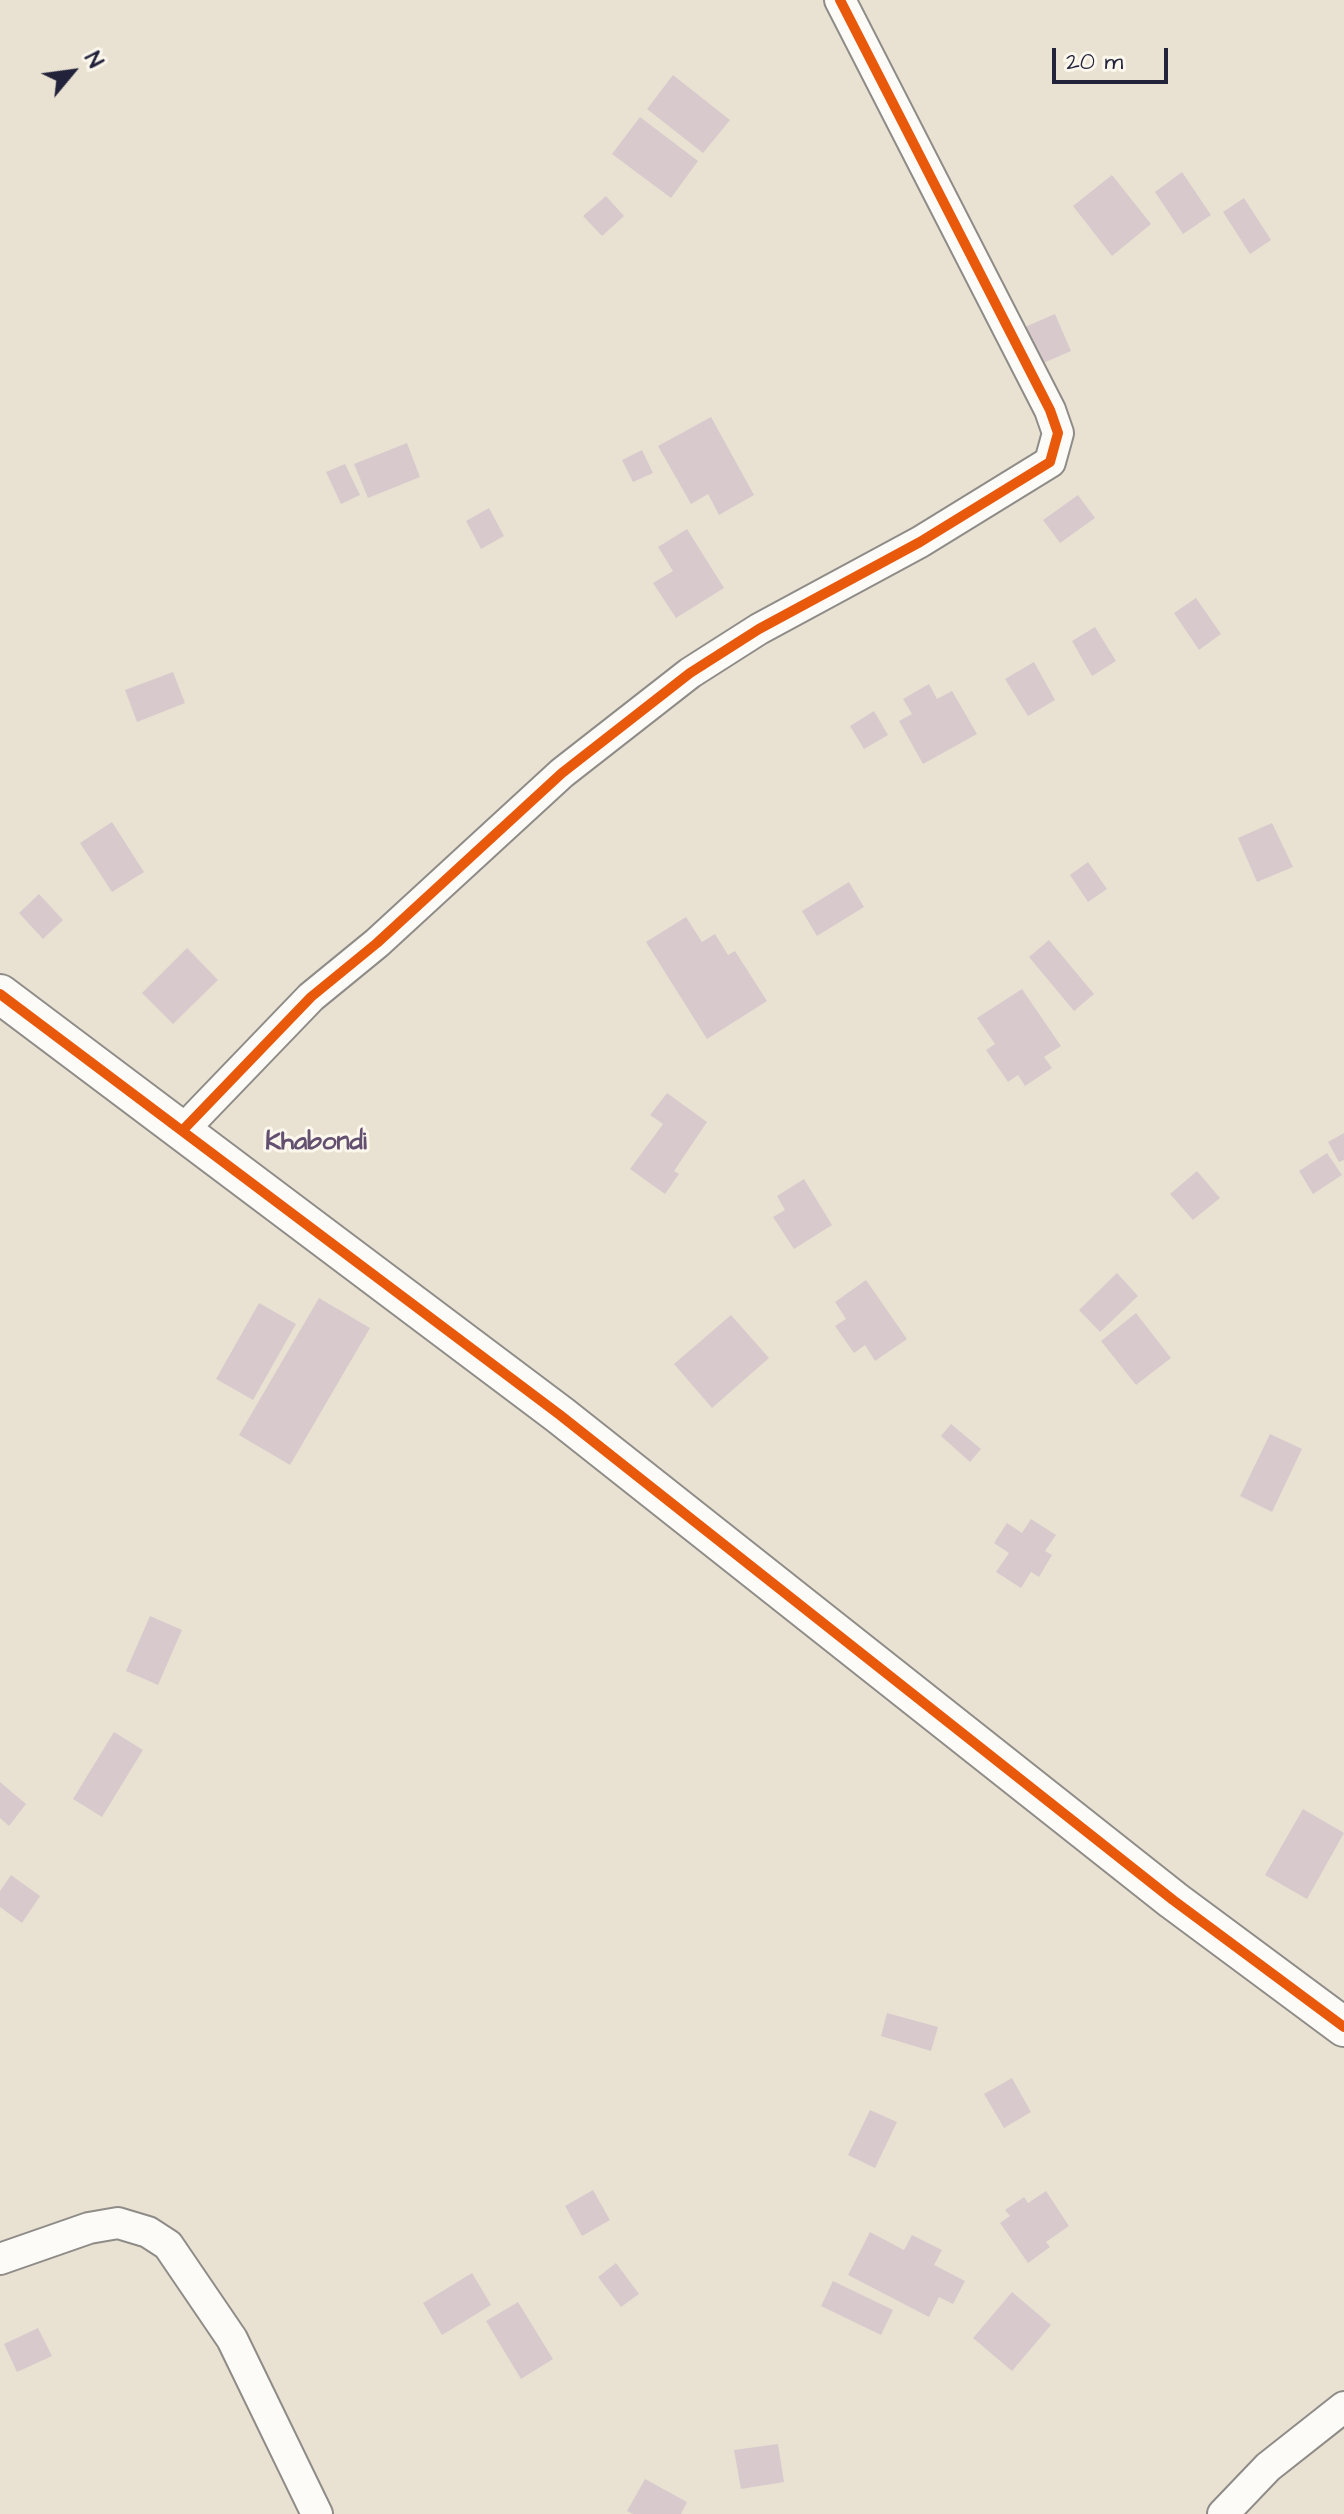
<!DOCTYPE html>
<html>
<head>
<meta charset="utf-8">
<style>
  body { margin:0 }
  #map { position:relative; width:1344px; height:2514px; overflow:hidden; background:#e9e2d3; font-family:"Architects Daughter",sans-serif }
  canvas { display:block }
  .north { position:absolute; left:32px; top:32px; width:80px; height:80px; -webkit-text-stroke:6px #fbf7ec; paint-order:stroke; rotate:61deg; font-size:22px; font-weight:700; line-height:32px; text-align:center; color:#22223b }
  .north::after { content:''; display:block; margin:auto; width:28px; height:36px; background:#22223b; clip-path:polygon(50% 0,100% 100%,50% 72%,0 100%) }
  .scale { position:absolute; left:1052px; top:48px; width:116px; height:36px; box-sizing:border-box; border:4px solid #22223b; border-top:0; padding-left:10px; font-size:24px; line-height:28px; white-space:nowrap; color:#22223b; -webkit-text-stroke:6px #fbf7ec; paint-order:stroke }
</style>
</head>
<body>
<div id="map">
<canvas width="1344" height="2514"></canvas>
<div class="north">N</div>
<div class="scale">20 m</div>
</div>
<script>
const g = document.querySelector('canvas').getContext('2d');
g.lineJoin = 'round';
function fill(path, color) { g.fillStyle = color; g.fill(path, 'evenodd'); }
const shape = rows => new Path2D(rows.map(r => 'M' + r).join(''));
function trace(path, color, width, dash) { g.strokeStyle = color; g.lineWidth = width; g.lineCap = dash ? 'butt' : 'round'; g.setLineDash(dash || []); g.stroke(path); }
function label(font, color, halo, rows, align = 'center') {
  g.font = font + ' "Architects Daughter",sans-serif'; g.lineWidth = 6; g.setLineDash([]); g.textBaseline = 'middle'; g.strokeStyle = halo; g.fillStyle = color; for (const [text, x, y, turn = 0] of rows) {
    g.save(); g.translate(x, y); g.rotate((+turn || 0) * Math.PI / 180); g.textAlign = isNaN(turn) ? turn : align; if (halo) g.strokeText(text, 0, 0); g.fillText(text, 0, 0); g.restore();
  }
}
fill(shape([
  [673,75,730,120,703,153,647,109],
  [640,117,698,161,671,198,612,154],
  [1182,172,1211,215,1183,234,1155,192],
  [1112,175,1151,224,1112,256,1073,206],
  [606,196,624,216,602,236,583,216],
  [1244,198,1271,240,1250,254,1223,212],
  [1055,314,1071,351,1034,367,1018,330],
  [711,417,754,495,719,515,708,494,691,504,658,446],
  [407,443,420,477,368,498,354,464],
  [642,450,653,473,633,482,622,460],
  [345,464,360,495,341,504,326,472],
  [1078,495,1095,518,1060,543,1043,520],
  [489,508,504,536,481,549,466,521],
  [687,529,724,588,676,618,653,583,673,571,658,547],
  [1196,598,1221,634,1199,650,1174,613],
  [1095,627,1116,661,1092,676,1072,641],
  [1034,662,1055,700,1028,716,1005,679],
  [173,672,185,703,137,722,125,690],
  [929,684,937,699,952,691,977,734,923,764,899,721,912,714,903,699],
  [874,711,888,735,864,749,850,726],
  [112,822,144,872,112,892,80,843],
  [1272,823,1293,867,1257,882,1238,838],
  [1088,862,1107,889,1088,902,1070,875],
  [849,882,864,907,817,936,802,911],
  [39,894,63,920,43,939,19,913],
  [686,917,702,942,715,934,728,955,735,951,767,1001,707,1039,646,942],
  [1049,940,1094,994,1074,1011,1029,957],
  [187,948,218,980,173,1024,142,993],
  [1022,989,1061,1046,1044,1057,1052,1068,1025,1086,1018,1075,1008,1082,986,1050,995,1044,977,1018],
  [667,1093,707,1122,674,1171,679,1174,665,1194,630,1169,663,1124,650,1115],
  [1344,1133,1344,1160,1339,1162,1328,1142],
  [1327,1153,1342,1175,1313,1194,1299,1171],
  [1197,1171,1220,1198,1193,1220,1170,1194],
  [804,1179,832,1225,794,1249,773,1217,785,1210,777,1196],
  [1117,1273,1138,1296,1100,1332,1079,1310],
  [866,1280,907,1339,875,1361,865,1345,854,1353,835,1326,846,1319,835,1302],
  [319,1298,370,1328,290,1465,239,1435],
  [259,1303,296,1324,253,1400,216,1379],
  [1136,1313,1171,1358,1136,1385,1101,1341],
  [731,1315,769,1358,712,1408,674,1364],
  [951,1424,981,1449,970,1462,941,1436],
  [1270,1434,1302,1449,1272,1512,1240,1496],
  [1031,1519,1056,1535,1045,1551,1052,1555,1039,1577,1031,1572,1021,1588,996,1572,1009,1553,994,1543,1007,1523,1022,1533],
  [150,1616,182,1630,158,1685,126,1671],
  [114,1732,143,1750,102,1817,73,1799],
  [0,1782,26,1804,9,1826,0,1818],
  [1303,1809,1344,1833,1307,1899,1265,1875],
  [11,1875,40,1896,22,1923,0,1907,0,1891],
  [887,2013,938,2027,931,2051,881,2036],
  [1012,2078,1031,2112,1004,2128,984,2094],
  [870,2110,897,2122,875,2168,848,2155],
  [593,2190,610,2220,582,2236,565,2206],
  [1046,2191,1069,2226,1046,2242,1050,2247,1028,2263,1000,2223,1010,2216,1005,2210,1024,2197,1028,2203],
  [870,2232,904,2250,912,2235,942,2250,934,2265,965,2281,953,2304,939,2297,929,2317,848,2275],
  [616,2263,639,2294,621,2307,598,2277],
  [472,2273,491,2305,442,2335,423,2303],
  [833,2281,893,2310,881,2335,821,2306],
  [1012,2292,1051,2325,1012,2371,973,2338],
  [518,2302,553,2359,521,2379,486,2321],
  [38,2328,52,2356,17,2372,4,2344],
  [778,2444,784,2482,741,2489,734,2450],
  [645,2479,687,2502,681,2514,633,2514,627,2511]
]), '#d8cacc');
const minor = shape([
  [182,1131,311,997,377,943,562,773,690,673,759,629,920,542,1050,462,1058,433,1050,410,840,0],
  [0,2259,89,2228,118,2223,148,2232,168,2245,232,2339,317,2514],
  [1223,2514,1268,2467,1344,2407]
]);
const tertiary = shape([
  [0,994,560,1415,1173,1900,1344,2027]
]);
trace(minor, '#8f8c88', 34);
trace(tertiary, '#8f8c88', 42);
trace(minor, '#fcfbf8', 30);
trace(tertiary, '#fcfbf8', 38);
trace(shape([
  [0,994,560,1415,1173,1900,1344,2027],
  [182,1131,311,997,377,943,562,773,690,673,759,629,920,542,1050,462,1058,433,1050,410,840,0]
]), '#e8590c', 10);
label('bold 26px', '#635070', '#fbf7ec', [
  ["Khabondi",316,1144]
]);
</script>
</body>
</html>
